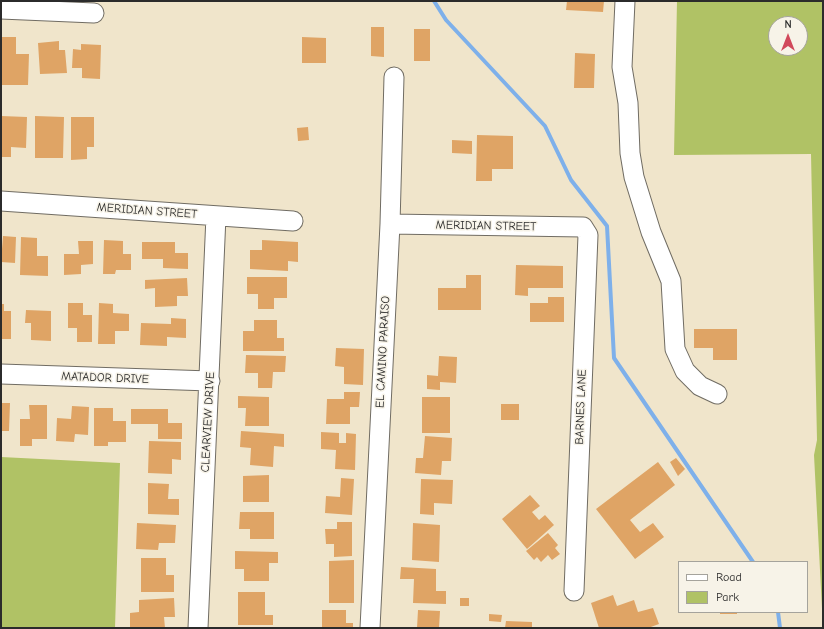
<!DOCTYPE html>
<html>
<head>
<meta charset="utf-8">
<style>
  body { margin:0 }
  #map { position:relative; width:824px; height:629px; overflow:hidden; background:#f0e5cb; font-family:"Comic Neue",sans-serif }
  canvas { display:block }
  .frame { position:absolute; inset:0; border:2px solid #2b2b2b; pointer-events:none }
  .legend { position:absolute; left:678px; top:561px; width:130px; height:52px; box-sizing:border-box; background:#f7f3e8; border:1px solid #a5a39c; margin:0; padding:5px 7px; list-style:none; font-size:12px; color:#2b2b2b }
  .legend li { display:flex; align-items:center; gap:8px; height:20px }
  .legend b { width:20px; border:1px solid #a5a39c }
  .north { position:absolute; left:768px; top:16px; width:40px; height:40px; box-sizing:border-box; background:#f7f3e8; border:1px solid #a5a39c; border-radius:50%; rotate:0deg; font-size:11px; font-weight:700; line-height:16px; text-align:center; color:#2b2b2b }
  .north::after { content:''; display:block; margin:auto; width:14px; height:18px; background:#d1495b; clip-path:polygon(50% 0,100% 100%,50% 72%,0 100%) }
</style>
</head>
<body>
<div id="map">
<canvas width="824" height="629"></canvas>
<div class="frame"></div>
<ul class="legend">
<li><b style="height:5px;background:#fff"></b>Road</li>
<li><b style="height:11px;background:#b0c265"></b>Park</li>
</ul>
<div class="north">N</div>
</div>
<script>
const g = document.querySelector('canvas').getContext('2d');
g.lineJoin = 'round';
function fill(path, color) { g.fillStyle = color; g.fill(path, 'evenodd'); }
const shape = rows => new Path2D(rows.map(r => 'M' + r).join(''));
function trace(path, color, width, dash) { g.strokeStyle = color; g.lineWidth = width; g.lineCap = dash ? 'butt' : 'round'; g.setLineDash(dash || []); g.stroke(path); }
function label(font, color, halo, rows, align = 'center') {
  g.font = font + ' "Comic Neue",sans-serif'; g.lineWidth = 3; g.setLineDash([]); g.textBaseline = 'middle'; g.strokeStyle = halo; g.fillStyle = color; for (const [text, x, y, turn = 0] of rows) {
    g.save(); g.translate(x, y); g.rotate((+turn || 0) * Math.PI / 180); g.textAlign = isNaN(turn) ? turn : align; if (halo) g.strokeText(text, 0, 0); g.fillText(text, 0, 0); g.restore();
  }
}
fill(shape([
  [677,1,823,1,823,628,814,455,817,440,811,154,674,155],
  [776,24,800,24,800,48,776,48],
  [1,457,120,463,115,628,1,628]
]), '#b0c265');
trace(shape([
  [434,1,446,20,545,126,571,180,607,226,614,358,753,562],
  [778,612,780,628]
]), '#7eb0ea', 4);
fill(shape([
  [567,1,604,1,603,12,566,10],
  [371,27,384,27,384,57,371,56],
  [414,29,430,29,430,61,414,61],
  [1,37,16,37,16,54,29,54,28,85,1,85],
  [302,37,326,38,326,63,302,63],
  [59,41,59,50,65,50,67,73,40,74,38,43],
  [81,44,101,45,100,79,82,78,82,68,72,68,73,49,81,50],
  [575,53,595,54,594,88,574,88],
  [1,116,27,117,26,148,11,147,11,157,1,157],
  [35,116,64,117,63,158,35,158],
  [71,117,94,117,94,147,87,147,87,159,71,160],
  [308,127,309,140,298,141,297,128],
  [477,135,513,136,513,169,492,169,492,181,476,181],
  [452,140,472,141,472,154,452,153],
  [3,236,16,237,15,263,1,262],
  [21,237,37,238,37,256,48,256,48,276,20,275],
  [104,240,123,241,123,254,131,254,131,270,116,270,115,274,103,274],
  [262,240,298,242,298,262,288,261,288,271,250,269,250,250,262,250],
  [78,241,93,241,93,264,81,265,81,274,64,275,64,254,79,254],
  [142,242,175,242,175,253,188,253,188,269,163,268,163,259,142,259],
  [516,265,563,266,563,288,528,288,528,296,515,295],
  [466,275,481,275,481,310,438,310,438,288,466,288],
  [247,277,287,277,287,298,274,298,274,309,258,309,258,294,247,294],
  [187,278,188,296,177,296,177,306,155,307,155,288,145,289,145,280],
  [548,297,564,297,564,322,530,322,530,303,548,303],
  [68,303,83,303,83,315,92,315,92,342,77,342,77,328,68,328],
  [99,303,113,304,113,313,129,314,129,331,115,331,115,344,98,344],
  [1,304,4,304,4,311,11,311,11,339,1,339],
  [26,310,51,311,51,341,31,340,31,323,25,323],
  [171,318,186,319,186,338,167,337,167,346,140,345,141,323,171,324],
  [254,320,277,320,277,338,284,338,284,351,243,351,243,331,254,331],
  [694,329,737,329,737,360,713,360,713,348,694,348],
  [336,348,364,349,363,385,344,384,344,367,335,366],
  [246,355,286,356,285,372,273,372,272,388,258,388,258,373,245,373],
  [439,356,457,357,456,383,440,382,440,390,427,389,427,375,438,376],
  [344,392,360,392,359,407,350,407,350,424,326,424,327,399,344,399],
  [238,396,269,397,269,426,245,426,246,408,238,408],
  [422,397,450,397,450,433,422,433],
  [1,403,10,403,9,431,1,431],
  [501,404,519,404,519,420,501,420],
  [29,405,47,405,47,439,32,439,32,446,20,446,20,419,30,419],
  [72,406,89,407,88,435,75,434,74,442,56,441,57,418,71,419],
  [94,408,113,408,113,421,126,421,126,442,108,442,108,446,94,446],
  [131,409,168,409,168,423,182,423,182,439,158,439,158,424,131,424],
  [241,431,284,434,284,447,274,446,273,467,250,465,251,448,240,447],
  [321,432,339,433,339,443,346,443,346,433,356,434,355,470,335,469,336,450,321,449],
  [425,436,452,438,451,461,442,461,441,475,415,473,416,458,423,458],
  [149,441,181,442,181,460,172,459,172,474,148,473],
  [676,458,685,469,678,476,670,462],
  [658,462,675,485,630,520,640,532,653,523,664,537,635,559,596,509],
  [269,475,269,502,243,502,243,476],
  [341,478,354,479,352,515,325,513,326,496,340,497],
  [421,479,453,480,452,504,434,503,434,515,420,514],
  [148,483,169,484,168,499,179,499,179,515,148,514],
  [530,495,540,506,532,512,539,520,545,515,554,525,527,549,502,519],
  [240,512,274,512,274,539,250,539,250,529,239,529],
  [337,522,352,522,352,556,334,557,334,544,326,544,325,529,337,529],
  [137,523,176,525,175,543,159,543,158,550,136,549],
  [413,523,440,525,439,562,412,560],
  [548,533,558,545,555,548,560,554,552,560,548,555,541,562,537,557,534,560,526,551],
  [235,551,278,552,278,563,269,563,269,581,244,581,244,569,235,569],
  [141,558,166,558,166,575,174,575,174,592,141,592],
  [354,560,354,603,329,603,329,561],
  [401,567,436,569,436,591,446,591,446,604,413,603,414,579,400,579],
  [238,592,265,592,265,615,273,615,273,625,238,625],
  [613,595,617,606,634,600,638,612,653,608,659,624,648,628,599,628,591,603],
  [174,598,175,617,164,617,165,628,130,628,130,613,139,612,139,600],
  [460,598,469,598,469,606,460,606],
  [322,610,346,610,346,623,353,623,353,628,322,628],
  [418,610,440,611,439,628,417,628],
  [720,612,737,612,737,614,720,614],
  [489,614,502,615,501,622,489,621],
  [506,621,532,622,532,628,505,628]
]), '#dfa465');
const minor = shape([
  [625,1,622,67,628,103,630,153,634,177,651,232,671,281,675,349,685,371,700,386,717,394],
  [1,9,94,13],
  [1,201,293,221],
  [390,224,583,227,588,235,574,591],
  [1,374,210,381],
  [198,628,216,216],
  [370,628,390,224,394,77]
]);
trace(minor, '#706c63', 21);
trace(minor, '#fff', 19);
label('12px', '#2b2b2b', '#f7f3e8', [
  ["MERIDIAN STREET",147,211,4],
  ["MERIDIAN STREET",486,226,1],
  ["EL CAMINO PARAISO",383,352,-87],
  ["MATADOR DRIVE",105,378,2],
  ["BARNES LANE",581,407,-88],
  ["CLEARVIEW DRIVE",208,422,-87]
]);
</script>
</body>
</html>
